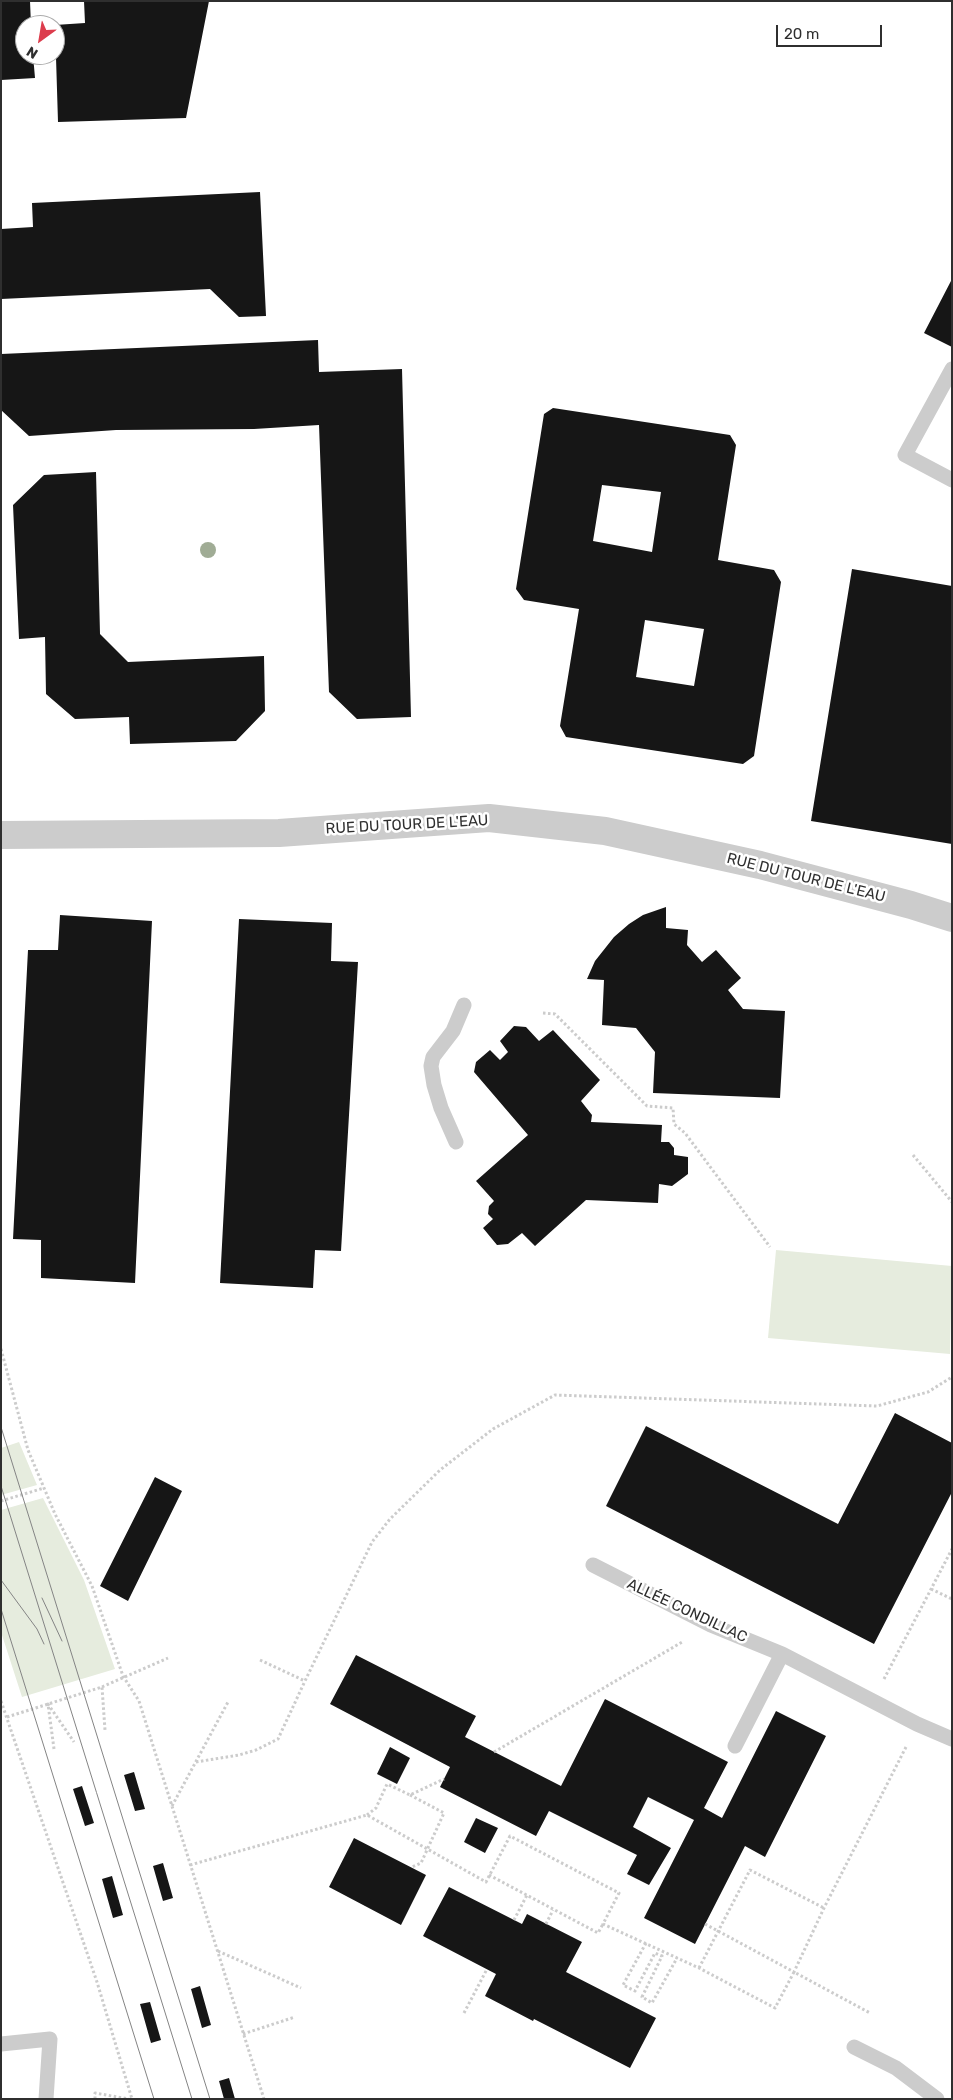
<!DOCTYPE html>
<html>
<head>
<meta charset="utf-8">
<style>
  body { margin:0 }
  #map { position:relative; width:953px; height:2100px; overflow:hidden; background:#fff; font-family:Rubik,sans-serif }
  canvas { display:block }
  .frame { position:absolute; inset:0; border:2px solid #2f2f2f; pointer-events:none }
  .north { position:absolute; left:15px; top:15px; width:50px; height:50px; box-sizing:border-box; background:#fff; border:1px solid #acacac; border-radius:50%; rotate:212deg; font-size:14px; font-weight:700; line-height:20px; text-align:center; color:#2f2f2f }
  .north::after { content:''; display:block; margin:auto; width:18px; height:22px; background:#dc3c4c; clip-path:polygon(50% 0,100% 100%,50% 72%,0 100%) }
  .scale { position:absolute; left:776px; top:25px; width:106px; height:22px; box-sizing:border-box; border:2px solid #2f2f2f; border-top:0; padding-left:6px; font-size:15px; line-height:18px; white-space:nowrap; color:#2f2f2f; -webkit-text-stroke:4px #fff; paint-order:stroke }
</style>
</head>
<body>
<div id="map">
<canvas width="953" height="2100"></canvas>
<div class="frame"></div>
<div class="north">N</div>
<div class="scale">20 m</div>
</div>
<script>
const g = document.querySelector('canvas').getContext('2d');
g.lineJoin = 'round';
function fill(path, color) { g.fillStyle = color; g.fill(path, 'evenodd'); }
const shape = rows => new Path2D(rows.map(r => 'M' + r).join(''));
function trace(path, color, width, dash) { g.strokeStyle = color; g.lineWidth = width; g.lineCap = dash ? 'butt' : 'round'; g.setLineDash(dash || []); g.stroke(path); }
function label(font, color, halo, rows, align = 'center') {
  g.font = font + ' Rubik,sans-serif'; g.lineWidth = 5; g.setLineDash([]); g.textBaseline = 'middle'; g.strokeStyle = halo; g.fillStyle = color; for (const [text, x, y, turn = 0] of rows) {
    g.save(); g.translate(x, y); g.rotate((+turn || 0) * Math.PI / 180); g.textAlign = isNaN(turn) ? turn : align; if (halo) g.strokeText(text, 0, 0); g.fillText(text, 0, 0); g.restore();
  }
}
fill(shape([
  [776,1250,952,1266,950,1354,768,1338],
  [19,1442,37,1485,1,1495,1,1448],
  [43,1498,84,1580,115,1669,22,1697,1,1632,1,1510]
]), '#e6ecde');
fill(shape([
  [1,1,30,1,31,25,25,25,25,55,33,55,35,78,1,80],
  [84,1,209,1,186,118,58,122,55,25,85,23],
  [260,192,266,316,239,317,210,289,1,299,1,229,33,227,32,203],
  [952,279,952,347,924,333],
  [318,340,319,372,402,369,411,717,357,719,329,692,319,425,254,429,116,430,29,436,1,410,1,354],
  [553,408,730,435,736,445,718,560,774,570,781,582,754,756,743,764,566,737,560,726,579,609,524,600,516,589,544,414],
  [602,485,661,492,652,552,593,541],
  [645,620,704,629,694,686,636,677],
  [96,472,100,634,128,662,264,656,265,711,236,741,130,744,129,717,75,719,46,694,45,637,19,639,13,505,44,475],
  [852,569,952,586,952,844,811,821],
  [666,907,666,928,688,930,687,945,702,962,716,950,741,978,728,990,743,1009,785,1011,780,1098,653,1093,655,1052,636,1028,602,1025,604,980,587,979,595,961,614,937,629,924,643,915],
  [60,915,152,921,135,1283,41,1278,41,1240,13,1239,28,950,58,950],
  [239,919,332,923,331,961,358,962,341,1251,315,1250,313,1288,220,1283],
  [514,1026,526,1027,539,1041,553,1030,600,1080,581,1101,592,1115,591,1122,662,1125,661,1142,669,1142,674,1148,674,1155,688,1157,688,1174,672,1186,659,1184,658,1203,586,1200,535,1246,522,1233,508,1244,497,1245,483,1228,493,1219,488,1214,489,1206,494,1201,476,1181,528,1135,474,1072,476,1062,490,1050,500,1060,508,1052,500,1041],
  [895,1413,952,1443,952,1492,874,1644,606,1506,646,1426,838,1524],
  [155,1477,182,1491,128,1601,100,1586],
  [356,1655,476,1716,465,1737,561,1786,605,1699,728,1762,704,1808,722,1818,776,1711,826,1736,765,1857,745,1846,695,1944,644,1918,694,1820,648,1797,633,1827,671,1848,649,1885,627,1874,637,1855,549,1811,536,1836,440,1787,450,1767,330,1704],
  [390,1747,410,1758,397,1784,377,1774],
  [134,1772,145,1809,135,1811,124,1775],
  [82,1786,94,1823,85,1826,73,1789],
  [476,1818,498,1828,485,1853,464,1842],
  [354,1838,426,1875,401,1925,329,1887],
  [163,1863,173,1898,163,1901,153,1866],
  [112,1876,123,1915,113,1918,102,1879],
  [449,1887,522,1924,527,1914,582,1942,566,1972,656,2018,630,2068,534,2019,533,2021,485,1996,496,1974,423,1936],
  [200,1986,211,2025,202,2028,191,1989],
  [150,2002,161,2040,151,2043,140,2004],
  [229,2078,235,2099,224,2099,219,2081]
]), '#161616');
trace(shape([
  [543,1013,555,1014,647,1106,673,1108,674,1124,685,1133,770,1247],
  [913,1155,952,1202],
  [1,1349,28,1450,55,1514,92,1586,123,1676,139,1701,264,2099],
  [1,1501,44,1488],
  [931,1589,952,1599],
  [260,1660,305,1681,372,1542,390,1519,440,1470,493,1429,555,1395,877,1406,928,1392,952,1377],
  [884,1679,952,1549],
  [102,1687,168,1658],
  [1,1701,97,1982,132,2099],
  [7,1717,102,1687,105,1730],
  [54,1749,48,1704,74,1742],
  [494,1752,684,1641],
  [196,1762,239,1755,256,1750,278,1739,305,1681],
  [410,1795,444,1813,421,1863,412,1867],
  [172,1806,228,1702],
  [367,1815,376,1808,387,1784,410,1795,444,1779],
  [190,1865,367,1815,486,1882,510,1836,619,1893,603,1924,699,1968,775,2008,794,1972,870,2013],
  [489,1875,598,1933,603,1924],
  [514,1920,527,1895],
  [546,1924,553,1910],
  [705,1924,794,1972,824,1908,906,1747],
  [646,1943,623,1985,635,1991,655,1953,662,1956,642,1997,652,2003,677,1958],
  [218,1951,301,1988],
  [699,1968,750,1870,824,1908],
  [464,2013,487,1969],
  [243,2034,295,2017],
  [95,2099,95,2093,129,2099]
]), '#ccc', 3, [2.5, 2.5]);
trace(shape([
  [952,369,905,455,952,480],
  [456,1142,441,1108,434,1085,431,1066,433,1057,453,1031,464,1005],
  [593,1565,711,1625,782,1654,917,1724,952,1739],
  [735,1746,782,1654],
  [1,2044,50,2039,46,2099],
  [854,2047,896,2068,937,2099]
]), '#ccc', 15);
trace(shape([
  [1,835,279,833,489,818,605,831,760,865,911,905,952,918]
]), '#ccc', 28);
trace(shape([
  [1,1427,210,2099],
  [1,1486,192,2099],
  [1,1580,37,1629,44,1644],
  [42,1598,62,1641],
  [1,1609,154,2099]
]), '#848484', 1);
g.fillStyle = '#a0ac95';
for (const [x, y] of [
  [208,550]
]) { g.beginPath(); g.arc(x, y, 8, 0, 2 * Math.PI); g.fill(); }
label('15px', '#2f2f2f', '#fff', [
  ["RUE DU TOUR DE L'EAU",407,825,-3],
  ["RUE DU TOUR DE L'EAU",806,878,14],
  ["ALLÉE CONDILLAC",687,1611,25]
]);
</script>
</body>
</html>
